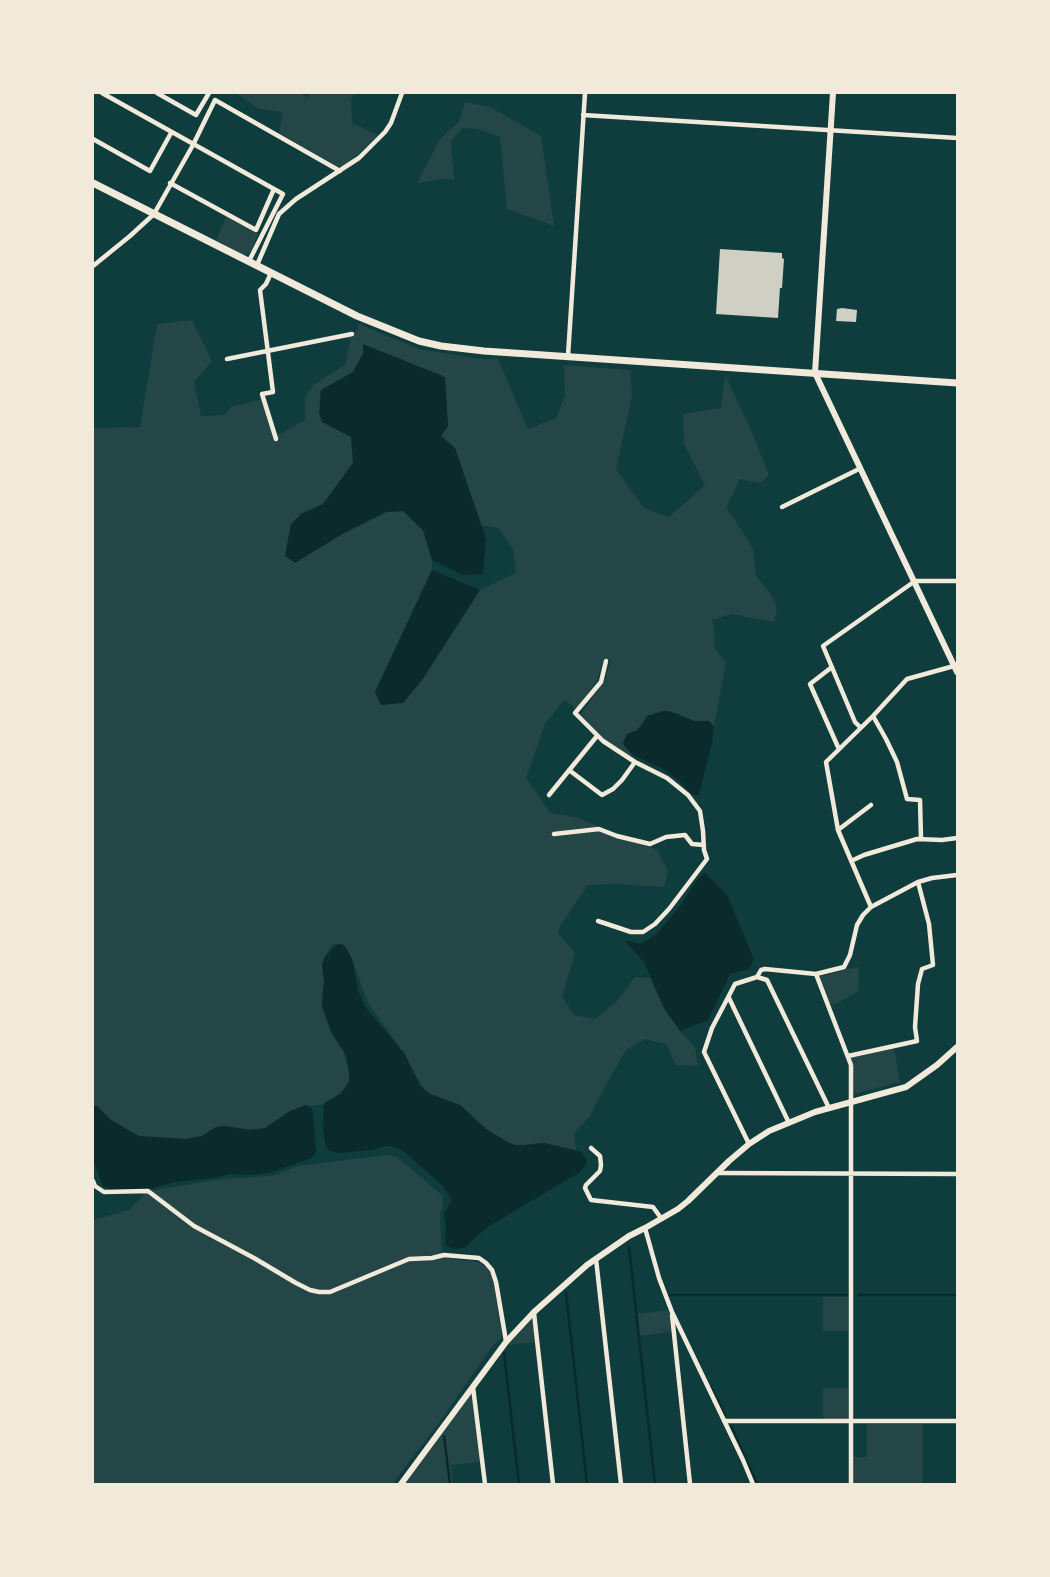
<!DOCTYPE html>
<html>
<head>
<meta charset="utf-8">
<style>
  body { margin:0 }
  #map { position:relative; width:1050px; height:1577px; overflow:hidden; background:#0f3d3e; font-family:Barlow,sans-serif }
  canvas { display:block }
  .frame { position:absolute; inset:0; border:94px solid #f1e9da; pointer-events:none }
</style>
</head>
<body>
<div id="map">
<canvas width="1050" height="1577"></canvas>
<div class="frame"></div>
</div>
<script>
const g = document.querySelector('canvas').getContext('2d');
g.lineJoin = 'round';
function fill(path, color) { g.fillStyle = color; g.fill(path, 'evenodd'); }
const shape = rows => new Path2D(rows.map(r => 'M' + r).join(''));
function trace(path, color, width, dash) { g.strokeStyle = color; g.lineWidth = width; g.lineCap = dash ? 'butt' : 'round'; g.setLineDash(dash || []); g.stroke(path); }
fill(shape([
  [236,93,300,93,307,98,311,93,355,93,351,99,352,123,378,135,352,160,343,166,337,166,279,133,283,113,257,108],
  [465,102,490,107,541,136,554,226,507,209,500,137,478,129,463,128,451,141,454,180,441,179,417,183,440,139,459,122],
  [226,217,258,234,250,253,244,255,216,240],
  [192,320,212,361,194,382,201,416,224,415,231,407,266,398,278,435,305,420,305,398,313,385,345,365,350,341,348,337,357,330,359,324,419,349,480,359,498,359,528,429,556,418,565,396,564,365,630,370,632,396,616,469,644,508,668,517,682,506,705,485,684,444,683,414,721,408,725,375,752,432,769,475,760,483,740,479,726,508,734,518,753,549,756,576,772,596,777,609,774,622,731,614,712,620,715,634,714,647,726,663,714,727,709,721,694,721,677,713,642,723,636,731,631,732,625,738,623,743,626,748,633,755,629,755,603,739,581,716,581,714,604,682,611,660,604,658,597,680,577,709,564,700,545,724,526,778,550,813,576,817,657,850,668,871,664,887,616,884,588,885,560,926,558,933,575,953,562,997,574,1015,595,1019,617,1001,635,977,650,978,664,1008,680,1031,695,1047,698,1066,676,1065,666,1044,645,1039,626,1050,606,1085,590,1116,574,1133,576,1150,554,1145,539,1143,525,1145,515,1145,507,1142,486,1129,460,1105,430,1094,424,1089,398,1045,367,1001,352,959,341,944,332,944,324,958,324,982,321,1000,332,1034,343,1049,349,1072,349,1081,340,1094,325,1104,298,1108,265,1128,256,1130,224,1126,216,1127,202,1136,186,1139,144,1137,135,1135,111,1120,97,1106,93,1106,93,428,140,427,157,324],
  [363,354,441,436,455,448,481,525,499,528,513,549,516,573,480,590,422,680,403,703,375,692,432,570,432,560,423,530,403,511,386,512,344,533,301,514,323,504,353,463,351,437,353,373],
  [859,967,858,992,833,1005,829,1003,819,977,843,970],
  [894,1048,900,1082,854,1094,850,1056],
  [388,1155,397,1157,443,1196,443,1206,440,1214,442,1258,479,1262,488,1269,493,1277,496,1294,502,1337,491,1348,439,1423,392,1484,93,1484,93,1220,129,1210,148,1191,223,1179,272,1176,298,1166],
  [823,1295,848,1295,848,1331,823,1331],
  [669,1310,671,1332,639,1336,636,1314],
  [531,1321,534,1322,536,1342,508,1345],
  [823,1388,848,1388,848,1420,823,1420],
  [472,1393,480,1462,451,1465,453,1484,405,1484],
  [867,1424,923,1424,923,1484,853,1484,853,1457,867,1457]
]), '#244646');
fill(shape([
  [363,344,445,377,448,426,441,436,455,448,486,539,483,574,463,575,432,560,423,530,403,511,386,512,344,533,295,563,285,556,291,524,301,514,323,504,353,463,351,437,322,422,319,413,321,390,353,372,363,354],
  [432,570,480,590,422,680,403,703,381,705,375,692],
  [662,711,669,711,694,721,709,721,714,727,712,743,699,795,692,795,679,781,663,769,633,755,626,748,623,743,627,734,636,731,640,728,647,716],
  [705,873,727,895,754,959,749,969,730,974,708,1020,680,1031,664,1008,644,962,624,940,640,944,656,935,681,905,699,877],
  [341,944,345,946,352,959,358,990,365,1007,405,1054,419,1084,424,1089,430,1094,460,1105,486,1129,507,1142,515,1145,525,1145,545,1143,581,1152,587,1161,585,1166,580,1172,486,1228,464,1248,454,1249,446,1246,445,1239,446,1229,444,1213,451,1201,450,1196,443,1186,406,1153,398,1148,390,1146,381,1147,374,1150,339,1153,330,1151,327,1149,324,1138,323,1126,324,1103,340,1094,346,1087,349,1081,349,1072,346,1055,332,1034,322,1007,324,982,322,965,324,958,336,945],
  [306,1105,311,1108,313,1111,316,1153,311,1158,270,1173,252,1175,230,1174,215,1178,175,1182,153,1188,112,1190,103,1186,93,1159,93,1106,97,1106,111,1120,139,1136,186,1139,202,1136,216,1127,224,1126,249,1130,265,1128,290,1111]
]), '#0a2a2b');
trace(shape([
  [629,1247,655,1484],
  [566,1292,587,1484],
  [670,1295,848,1295],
  [859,1295,957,1295],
  [504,1353,519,1484],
  [711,1387,725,1415],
  [731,1426,757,1484],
  [444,1436,450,1484]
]), '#0a2a2b', 2.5);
fill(shape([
  [720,249,782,253,782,258,784,259,782,288,780,288,778,318,716,314],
  [842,308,857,310,856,322,836,321,837,309]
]), '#cfcfc3');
trace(shape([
  [102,93,283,194,249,261],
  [157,93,196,115,209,93],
  [583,115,957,138],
  [93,139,150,171,171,133],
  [170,183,256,230,274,189],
  [257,265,279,214,296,199,359,158,385,132,391,123,402,93],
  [93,266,130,236,154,214,193,145,215,100,340,171],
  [271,273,266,284,260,290,273,392,262,394,276,439],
  [568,356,585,93],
  [227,359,352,334],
  [782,507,859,469],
  [832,667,810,684,838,747],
  [873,716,886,739,897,762,907,799,920,800,921,838],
  [860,727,855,722,823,646,915,581,957,581],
  [569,770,602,795,613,789,622,780,635,762],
  [549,795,597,736],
  [838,830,871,805],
  [554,834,599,829,617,836,650,844,666,837,685,835,692,844,704,845],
  [851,861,864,855,917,839,942,840,957,838],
  [871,907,838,830,826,762,873,716,907,679,954,666],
  [598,921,631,932,643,932,655,924,669,909,707,859,704,850,703,831,700,811,688,795,667,778,635,762,603,741,575,713,601,682,606,661],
  [816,974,851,1065,851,1484],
  [757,977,761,970,765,969,816,974,844,967,850,955,857,925,863,915,871,907,918,882,932,878,957,875],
  [729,998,789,1123],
  [848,1056,917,1041,915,1027,918,984,922,969,933,965,929,924,918,882],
  [749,1144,704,1052,712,1028,735,984,757,977,767,980,829,1108],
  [591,1148,600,1156,601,1165,600,1171,586,1185,585,1188,591,1200,653,1207,661,1218],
  [717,1173,957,1174],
  [93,1181,95,1186,104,1192,148,1191,194,1226,254,1258,296,1283,310,1290,319,1292,330,1292,409,1259,432,1258,444,1255,479,1258,486,1263,492,1270,496,1282,506,1341],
  [645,1228,659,1278,672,1312,743,1460,753,1484],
  [596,1259,621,1484],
  [534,1313,553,1484],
  [672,1315,690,1484],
  [473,1387,485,1484],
  [724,1421,957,1421]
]), '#f1e9da', 4.5);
trace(shape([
  [833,93,815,373,957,672],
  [401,1484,506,1342,534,1312,587,1265,629,1236,645,1228,678,1209,688,1201,729,1161,749,1144,769,1131,815,1112,906,1087,937,1065,957,1047]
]), '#f1e9da', 6);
trace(shape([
  [93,183,357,316,419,341,441,346,484,351,957,383]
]), '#f1e9da', 7);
</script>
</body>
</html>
